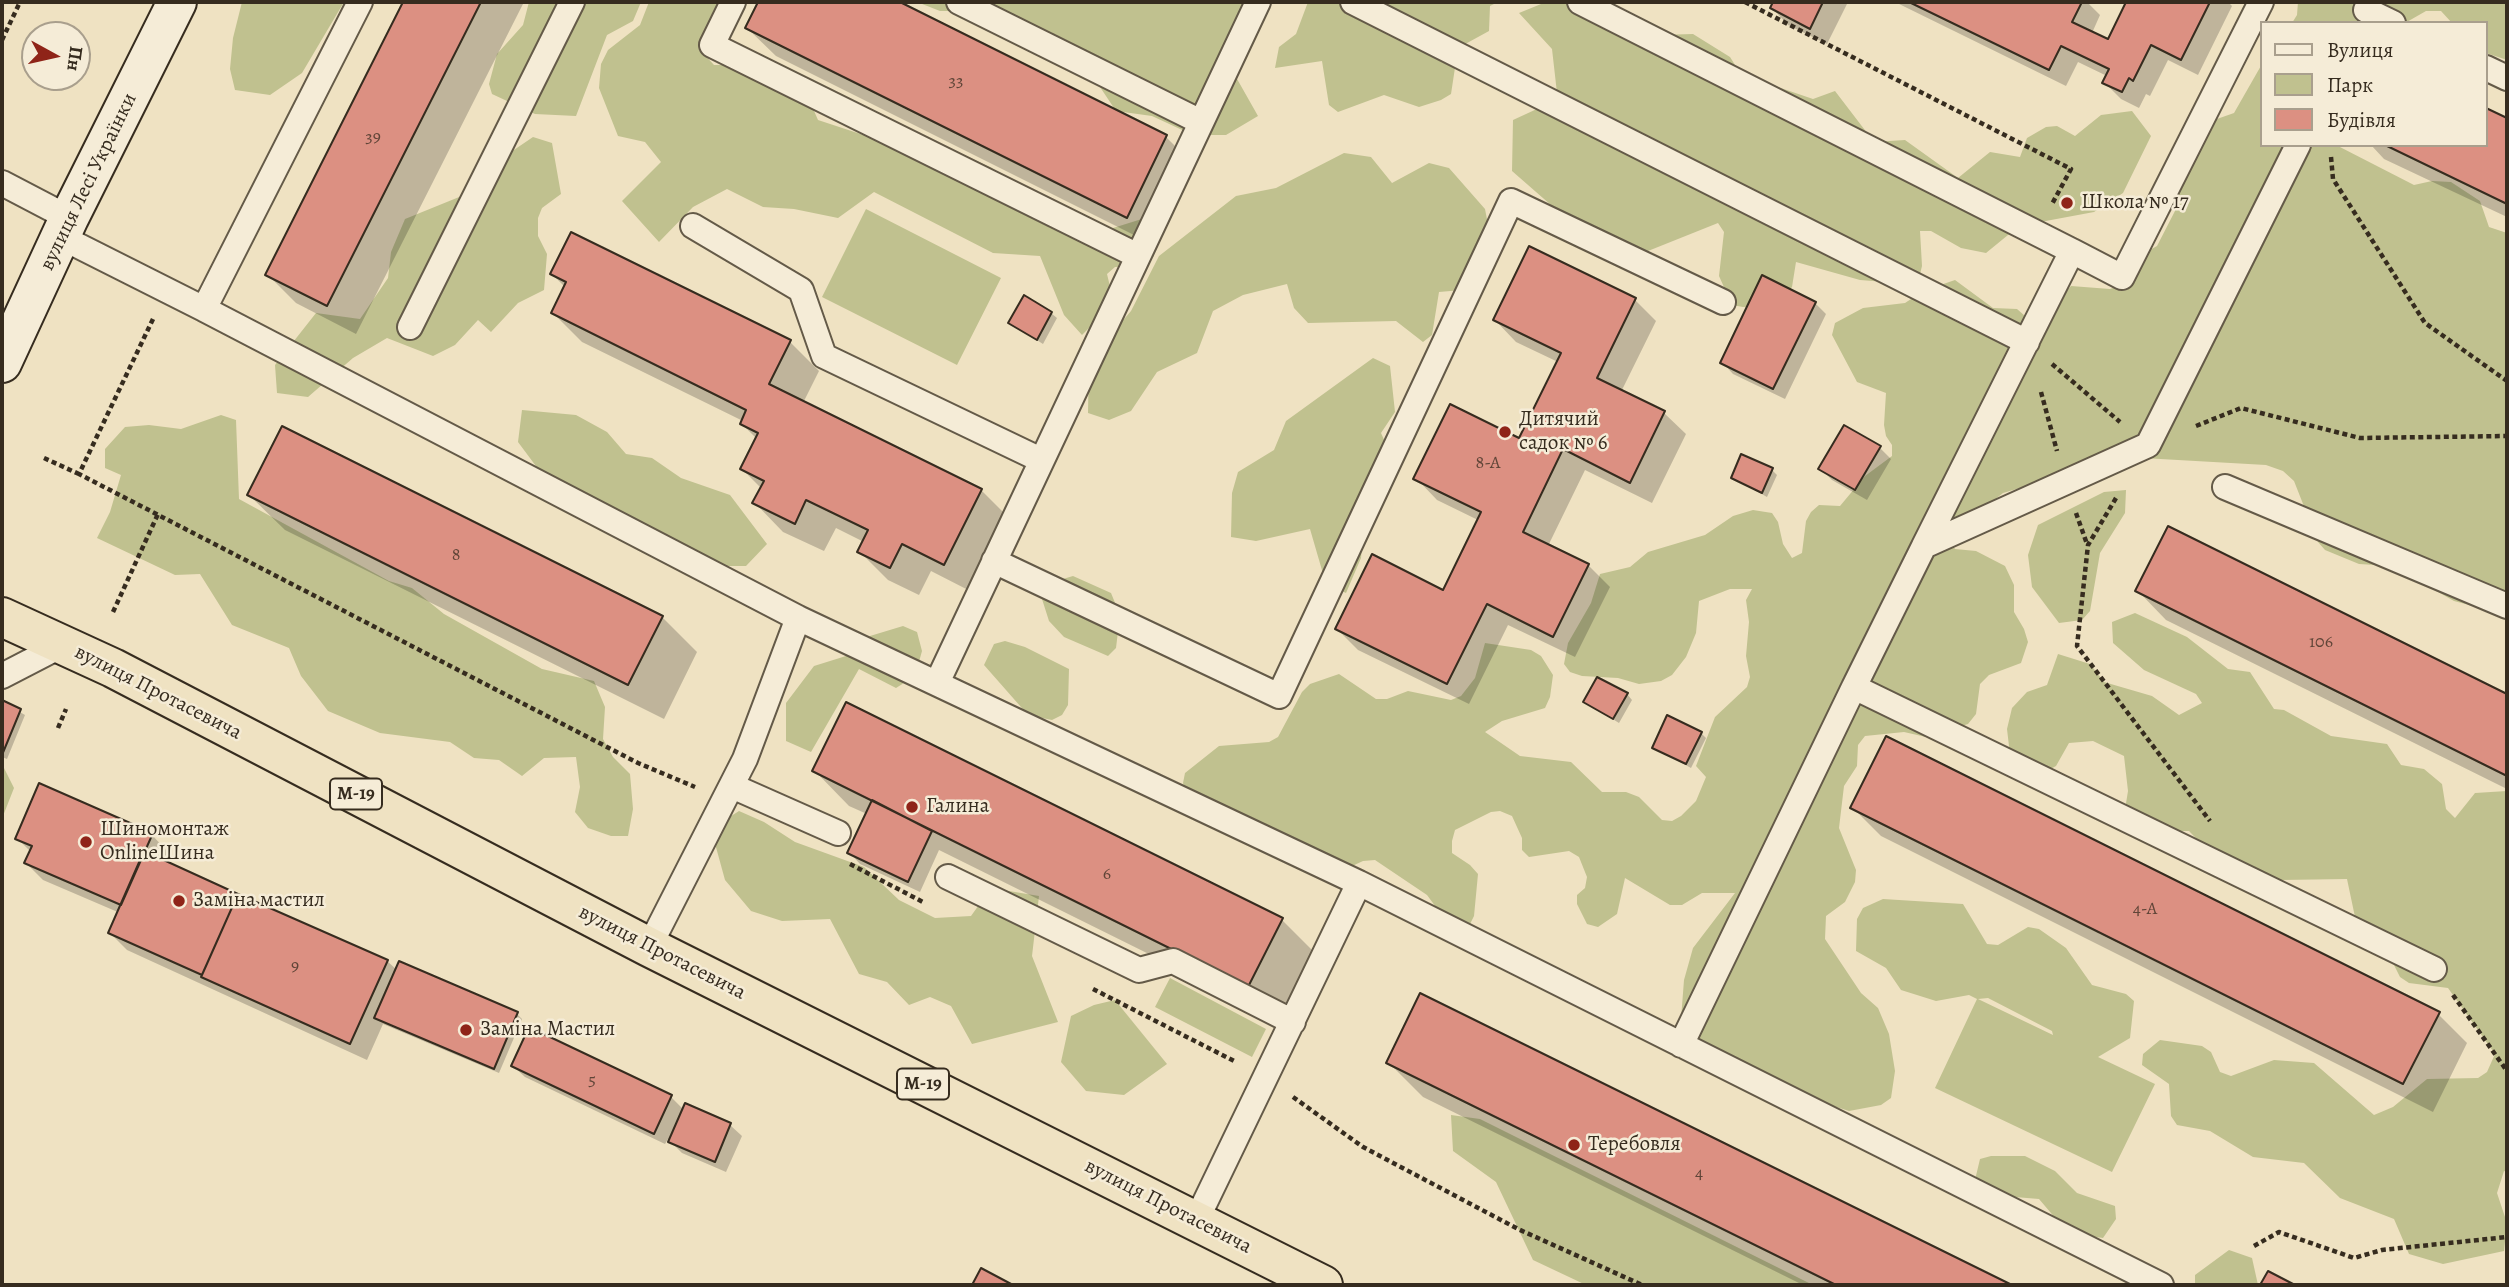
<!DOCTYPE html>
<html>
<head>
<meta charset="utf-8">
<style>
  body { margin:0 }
  #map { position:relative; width:2509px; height:1287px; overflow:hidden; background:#efe2c2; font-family:Alegreya,serif }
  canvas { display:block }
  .frame { position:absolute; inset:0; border:4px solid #362c1f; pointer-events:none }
  .legend { position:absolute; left:2260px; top:21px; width:228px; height:126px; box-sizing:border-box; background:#f5ecd7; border:2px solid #a99f8d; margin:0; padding:9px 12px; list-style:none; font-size:21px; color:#362c1f }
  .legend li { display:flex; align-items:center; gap:14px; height:35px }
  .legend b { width:35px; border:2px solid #a99f8d }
  .north { position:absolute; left:21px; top:21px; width:70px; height:70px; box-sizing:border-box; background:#f5ecd7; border:2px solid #a99f8d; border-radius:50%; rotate:98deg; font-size:19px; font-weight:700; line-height:28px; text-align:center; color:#362c1f }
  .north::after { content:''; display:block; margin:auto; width:24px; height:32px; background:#8f2418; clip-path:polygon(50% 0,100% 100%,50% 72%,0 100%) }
</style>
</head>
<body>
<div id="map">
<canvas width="2509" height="1287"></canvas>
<div class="frame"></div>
<ul class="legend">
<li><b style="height:9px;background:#f5ecd7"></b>Вулиця</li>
<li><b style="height:19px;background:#c0c18f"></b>Парк</li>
<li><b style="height:19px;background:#dc9082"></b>Будівля</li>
</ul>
<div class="north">Пн</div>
</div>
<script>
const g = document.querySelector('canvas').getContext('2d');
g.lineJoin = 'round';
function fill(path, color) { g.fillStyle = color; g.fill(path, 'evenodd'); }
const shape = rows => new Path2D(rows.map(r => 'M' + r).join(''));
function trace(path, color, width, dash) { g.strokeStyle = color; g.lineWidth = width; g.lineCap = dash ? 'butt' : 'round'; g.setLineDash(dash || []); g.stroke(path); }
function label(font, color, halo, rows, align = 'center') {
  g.font = font + ' Alegreya,serif'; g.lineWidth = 5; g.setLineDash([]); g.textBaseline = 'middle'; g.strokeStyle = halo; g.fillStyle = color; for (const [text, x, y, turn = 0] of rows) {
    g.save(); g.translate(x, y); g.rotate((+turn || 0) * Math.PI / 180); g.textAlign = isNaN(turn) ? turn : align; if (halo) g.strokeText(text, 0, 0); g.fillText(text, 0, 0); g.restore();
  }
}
fill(shape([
  [242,2,344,2,302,73,270,95,235,90,230,69,233,38],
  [529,2,641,2,633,21,607,35,576,116,535,114,492,94,489,84,497,54,523,25],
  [649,2,737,2,708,36,704,54,714,65,781,65,797,72,818,120,903,148,941,144,992,168,1017,206,1094,234,1148,217,1154,256,1141,266,1115,267,1107,274,1114,303,1082,335,1064,315,1040,256,993,253,874,192,838,218,794,209,763,207,727,189,693,207,659,242,622,201,661,162,645,142,618,136,599,88,601,64,608,50,640,25],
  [917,2,1255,2,1228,63,1258,116,1226,135,1193,135,1152,116,1116,111,1090,72,972,11,940,11],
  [1308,2,1498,2,1490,6,1489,31,1458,48,1451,94,1441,100,1419,107,1384,95,1338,112,1329,105,1322,61,1275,68,1279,47,1296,34],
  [1546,2,1608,2,1621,27,1659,35,1693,34,1730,57,1749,87,1769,84,1813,99,1835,91,1874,142,1905,140,1958,178,1990,152,2020,157,2027,138,2046,127,2057,126,2075,136,2101,115,2132,111,2151,136,2123,193,2094,212,2019,226,1986,253,1961,248,1931,231,1920,231,1922,266,1919,278,1910,284,1860,280,1796,262,1792,287,1785,295,1764,306,1743,307,1732,305,1719,276,1724,232,1718,223,1633,257,1591,240,1512,171,1513,120,1552,102,1557,93,1552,49,1519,13],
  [2298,2,2507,2,2507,60,2486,53,2486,23,2452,23,2441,11,2426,11,2405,23,2292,23,2297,15],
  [2262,64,2262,145,2336,145,2414,185,2432,181,2451,182,2480,201,2489,227,2507,233,2507,615,2454,601,2392,566,2359,564,2325,550,2318,542,2294,481,2283,471,2266,465,2125,457,2003,493,1993,501,1989,514,1945,533,1955,549,1976,551,2005,566,2014,585,2014,612,2024,629,2028,642,2021,663,1989,675,1980,684,1976,714,1968,724,1926,737,1904,732,1865,736,1858,745,1857,766,1844,786,1839,828,1856,870,1855,882,1845,902,1826,916,1825,939,1861,993,1878,1008,1889,1034,1895,1071,1891,1098,1881,1105,1849,1111,1737,1075,1727,1069,1681,1019,1684,980,1693,948,1735,893,1702,893,1682,905,1670,905,1625,878,1617,914,1598,927,1587,924,1577,904,1577,895,1585,888,1587,877,1579,857,1569,851,1529,857,1522,850,1522,838,1512,816,1500,811,1491,812,1455,830,1452,841,1452,853,1470,865,1478,874,1474,916,1469,926,1441,914,1427,895,1375,860,1363,861,1350,867,1186,792,1183,783,1185,773,1219,746,1269,742,1278,737,1302,692,1310,684,1339,674,1376,699,1387,699,1408,691,1451,700,1461,696,1475,678,1485,643,1531,650,1541,656,1553,675,1550,697,1545,708,1502,721,1485,732,1520,756,1571,762,1602,792,1626,792,1639,797,1662,820,1672,821,1681,816,1696,801,1706,777,1696,766,1715,717,1747,687,1750,677,1746,656,1749,622,1746,600,1752,589,1730,589,1699,601,1696,633,1686,657,1672,675,1661,681,1639,684,1618,678,1582,676,1570,672,1564,664,1568,643,1591,603,1600,574,1630,567,1648,552,1705,535,1733,516,1753,510,1772,513,1778,522,1783,544,1792,558,1802,553,1806,521,1811,512,1819,505,1840,506,1865,476,1892,456,1892,445,1886,436,1884,425,1886,393,1857,382,1832,335,1835,323,1863,308,1905,303,1923,291,1955,280,1993,308,2017,309,2025,316,2036,318,2045,315,2071,286,2110,289,2124,284,2148,251,2157,246,2175,211,2173,178,2197,126,2234,113],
  [533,137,552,143,561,194,542,208,538,218,538,236,547,254,544,290,518,303,491,332,478,320,455,345,433,356,387,338,353,358,308,397,277,393,275,365,316,313,360,319,388,278,391,252,405,219,469,193,483,171],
  [1344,153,1371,157,1392,183,1429,163,1449,168,1485,209,1496,265,1485,288,1439,292,1432,335,1423,342,1396,321,1308,323,1294,308,1287,284,1243,295,1213,311,1197,353,1157,372,1131,411,1109,420,1088,413,1089,360,1131,311,1159,256,1236,196,1276,188],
  [866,209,1001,278,957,365,822,297],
  [1373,358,1390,366,1395,412,1381,433,1390,453,1366,492,1361,558,1346,593,1326,584,1310,529,1256,541,1231,537,1232,493,1238,472,1274,450,1286,421],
  [522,410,576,415,607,432,626,454,652,458,681,478,730,495,767,544,746,566,717,566,553,489,518,442],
  [221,415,236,420,239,499,389,581,412,588,444,614,542,669,594,681,605,707,603,739,613,757,630,774,633,809,628,836,611,836,588,828,575,812,580,787,576,757,544,758,522,776,499,760,474,758,450,742,380,733,328,711,301,676,289,648,232,625,200,574,175,575,97,538,110,512,121,475,105,468,105,449,125,427,149,425,181,429],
  [2126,490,2125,513,2100,553,2090,611,2082,620,2059,623,2032,587,2028,555,2038,525,2104,492],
  [1073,576,1111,593,1120,615,1116,648,1108,656,1064,637,1049,621,1042,599,1063,579],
  [2135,613,2187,637,2228,669,2250,672,2274,709,2284,710,2331,736,2387,744,2401,765,2424,769,2442,784,2446,809,2455,818,2475,793,2507,791,2507,1172,2504,1171,2497,1193,2507,1223,2504,1251,2443,1264,2409,1254,2394,1219,2340,1198,2304,1163,2253,1157,2210,1131,2177,1125,2171,1116,2169,1084,2142,1065,2143,1054,2160,1040,2202,1046,2211,1052,2220,1072,2231,1076,2274,1060,2314,1063,2374,1115,2393,1107,2427,1079,2478,1078,2487,1072,2495,1054,2448,988,2409,983,2400,977,2384,945,2359,936,2347,879,2281,880,2215,858,2189,831,2131,831,2123,822,2128,791,2124,756,2093,741,2069,743,2056,766,2045,772,2011,763,2007,729,2012,708,2027,692,2047,685,2058,654,2090,664,2104,682,2152,696,2179,715,2202,703,2196,694,2144,670,2113,643,2112,622],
  [903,626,917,632,922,651,915,676,896,688,859,669,811,752,786,741,786,703,814,666,862,651,870,636],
  [1005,641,1025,647,1069,669,1068,705,1062,715,1052,720,1028,715,984,665,994,644],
  [2,764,14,788,3,816,2,816],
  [739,811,764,822,795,842,864,867,899,900,935,918,971,916,991,888,1039,896,1032,956,1058,1022,972,1044,951,1006,930,997,909,1005,887,982,859,974,830,919,782,921,751,911,725,880,711,829],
  [1883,899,1963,904,1987,944,1998,945,2028,927,2039,929,2066,948,2092,985,2126,994,2134,1001,2130,1038,2098,1057,2155,1084,2112,1172,1935,1088,1977,999,1969,995,1936,1001,1901,990,1886,968,1856,951,1857,919,1863,908],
  [1988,998,2052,1031,2053,1035,1978,999],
  [1170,978,1266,1029,1252,1057,1155,1007],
  [1115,1000,1167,1064,1124,1095,1086,1091,1061,1062,1071,1016,1094,1005],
  [1451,1115,1480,1119,1813,1285,1586,1285,1533,1260,1496,1182,1453,1151],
  [1991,1156,2025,1156,2055,1171,2077,1193,2115,1206,2116,1219,2103,1238,2068,1233,2039,1199,1991,1195,1975,1180,1980,1159],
  [2229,1250,2252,1258,2258,1285,2195,1285,2195,1275]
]), '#c0c18f');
fill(shape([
  [405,2,524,2,356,334,296,303,267,274],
  [760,2,896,2,1166,137,1195,166,1156,246,776,56,747,28],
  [1775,2,1848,2,1827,44,1788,25,1772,8],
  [1895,2,2087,2,2100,15,2092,33,2109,42,2128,2,2228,2,2232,6,2198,75,2168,60,2150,96,2146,94,2139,108,2121,99,2104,82,2107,76,2078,62,2066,86],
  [2486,110,2507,120,2507,217,2384,159,2371,145,2486,145],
  [552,274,790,342,819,371,803,403,981,490,1010,519,974,593,931,571,919,595,888,580,859,551,864,542,836,528,824,551,783,532,755,503,762,489,742,469,757,439,742,424,743,421,582,342,553,313,565,287],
  [1635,300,1656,321,1621,392,1664,413,1686,434,1652,503,1585,470,1548,546,1588,565,1610,587,1575,657,1508,625,1469,704,1358,650,1337,629,1444,592,1478,520,1437,500,1416,478,1520,440,1558,362,1516,342,1495,320],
  [1815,303,1826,314,1785,399,1733,374,1722,362],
  [1051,313,1057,318,1043,344,1010,323],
  [1845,427,1880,448,1891,459,1867,500,1832,480,1820,468],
  [1772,470,1777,475,1767,497,1733,478],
  [249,495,662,617,697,652,664,719,285,530],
  [2169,528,2507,696,2507,789,2166,620,2138,591],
  [1627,694,1632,700,1619,723,1585,702],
  [2,702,25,715,7,759,2,757],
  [1701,733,1706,738,1691,768,1654,748],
  [814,770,1282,920,1317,955,1284,1021,939,850,920,892,860,864,849,852,867,814,849,806],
  [1852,807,2438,1014,2467,1043,2433,1112,1881,836],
  [152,835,168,852,164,862,387,961,397,970,517,1014,522,1019,499,1073,383,1024,367,1060,127,950,110,933,120,913,43,880,26,863,31,852,17,838],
  [1421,995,2008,1285,1803,1285,1423,1097,1388,1062],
  [513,1066,671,1097,684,1110,686,1106,730,1125,742,1136,726,1172,682,1153,668,1139,665,1144,525,1077]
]), '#0003');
const building = shape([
  [403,2,481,2,327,306,265,275,403,2],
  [758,2,900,2,1167,135,1127,218,745,28,758,2],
  [1773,2,1823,2,1810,29,1770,8,1773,2],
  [1909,2,2082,2,2072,22,2108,39,2126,2,2210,2,2181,60,2151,45,2133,81,2129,78,2122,92,2102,83,2109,69,2061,46,2049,70,1909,2],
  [2486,108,2507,118,2507,204,2385,145,2486,145,2486,108],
  [571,232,791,340,769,384,982,489,944,565,902,544,890,568,857,552,868,530,806,500,795,524,752,503,764,481,740,469,758,433,740,424,746,410,551,313,566,282,550,274,571,232],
  [1529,246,1636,298,1597,378,1665,411,1630,483,1563,449,1523,532,1589,564,1553,637,1487,604,1447,684,1335,629,1372,554,1443,590,1481,512,1413,479,1450,404,1519,438,1561,353,1493,320,1529,246],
  [1762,275,1816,302,1773,389,1720,363,1762,275],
  [1024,295,1052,312,1037,340,1008,323,1024,295],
  [1844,425,1881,446,1855,490,1818,469,1844,425],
  [282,426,663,616,628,685,247,495,282,426],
  [1741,454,1773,468,1762,493,1731,478,1741,454],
  [2168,526,2507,694,2507,776,2135,591,2168,526],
  [1597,677,1628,693,1613,719,1583,702,1597,677],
  [2,700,21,709,2,755,2,700],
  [846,702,1283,918,1248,987,812,771,846,702],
  [1667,715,1702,732,1686,764,1652,748,1667,715],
  [1886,736,2440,1012,2403,1084,1850,808,1886,736],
  [39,783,153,833,121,905,24,863,32,846,15,839,39,783],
  [872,800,932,831,908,882,847,853,872,800],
  [144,851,238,894,202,975,108,933,144,851],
  [238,894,388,960,350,1044,201,977,238,894],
  [399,961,518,1012,494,1069,374,1018,399,961],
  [1420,993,2012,1285,1836,1285,1386,1063,1420,993],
  [529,1027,672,1095,654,1134,511,1066,529,1027],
  [685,1103,731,1123,715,1162,668,1142,685,1103],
  [981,1268,1013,1285,972,1285,981,1268],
  [2268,1271,2295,1285,2260,1285,2268,1271]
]);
fill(building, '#dc9082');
trace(building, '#362c1f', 2);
const service = shape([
  [733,2,712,45,1138,256],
  [959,2,1201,122],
  [1353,2,2027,342],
  [1580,2,2072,251],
  [2366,10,2393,23],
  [2486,68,2507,78],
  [2,183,69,218],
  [693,226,801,290,824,356,1041,460],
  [61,237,204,309,360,2],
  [204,309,798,618,1359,883,2161,1285],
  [410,327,572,2],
  [2225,487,2507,606],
  [1924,546,2072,251,2122,277,2261,2],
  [994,561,1279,696,1511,201,1723,302],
  [2,676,62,645],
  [937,683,1258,2],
  [1854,687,1924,546,2148,445,2298,145],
  [732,786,838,833],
  [948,877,1139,970,1173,961,1293,1022],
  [649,947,745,759,798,618],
  [1681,1045,1854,687,2434,969],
  [1196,1221,1359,883]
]);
const secondary = shape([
  [2,363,69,218,177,2]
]);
const trunk = shape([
  [2,617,113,668,649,947,1323,1285]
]);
trace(service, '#645a48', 28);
trace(secondary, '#362c1f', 42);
trace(trunk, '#362c1f', 42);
trace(shape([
  [1745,2,2071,169,2052,204],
  [2,40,20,2],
  [2331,157,2333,179,2425,323,2507,381],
  [153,319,79,474,638,763,695,787],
  [2052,364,2120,422],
  [2041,392,2057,451],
  [2196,426,2241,408,2360,438,2507,436],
  [44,458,79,474],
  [2116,498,2088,545,2077,646,2210,821],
  [2076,513,2087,544],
  [113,612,158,514],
  [58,728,66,709],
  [850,864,923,902],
  [1093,989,1234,1061],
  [2453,995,2507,1071],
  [1293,1097,1363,1147,1518,1229,1642,1285],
  [2254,1246,2279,1232,2354,1258,2382,1250,2507,1237]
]), '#362c1f', 4.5, [5, 3.5]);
trace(service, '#f5ecd7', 24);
trace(secondary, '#f5ecd7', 38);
trace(trunk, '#efe2c2', 38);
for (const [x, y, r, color] of [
  [2067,203,7,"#8f2418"],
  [1505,432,7,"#8f2418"],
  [912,807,7,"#8f2418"],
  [86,842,7,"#8f2418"],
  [179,901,7,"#8f2418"],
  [466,1030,7,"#8f2418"],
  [1574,1145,7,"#8f2418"]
]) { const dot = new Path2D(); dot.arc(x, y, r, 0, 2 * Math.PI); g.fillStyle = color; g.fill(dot); trace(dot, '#f5ecd7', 2.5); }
label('18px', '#604538', null, [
  ["33",956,82],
  ["39",373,138],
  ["8-А",1488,464],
  ["8",456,556],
  ["106",2321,643],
  ["6",1107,875],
  ["4-А",2145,910],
  ["9",295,967],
  ["5",592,1081],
  ["4",1699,1174]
]);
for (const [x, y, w] of [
  [356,794,52],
  [923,1084,52]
]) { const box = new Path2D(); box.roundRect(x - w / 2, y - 15.5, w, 31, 5); g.fillStyle = '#f5ecd7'; g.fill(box); trace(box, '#362c1f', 2); }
label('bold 19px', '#362c1f', null, [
  ["М-19",356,794],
  ["М-19",923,1084]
]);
label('21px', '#362c1f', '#f5ecd7', [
  ["вулиця Лесі Українки",89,182,-64],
  ["вулиця Протасевича",158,693,27],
  ["вулиця Протасевича",662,953,27],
  ["вулиця Протасевича",1168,1207,27]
]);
label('21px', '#362c1f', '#f5ecd7', [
  ["Школа № 17",2081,203],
  ["Дитячий",1519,420],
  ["садок № 6",1519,444],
  ["Галина",926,807],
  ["Шиномонтаж",100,830],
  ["OnlineШина",100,854],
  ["Заміна мастил",193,901],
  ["Заміна Мастил",480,1030],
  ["Теребовля",1588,1145]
], 'left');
</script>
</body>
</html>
